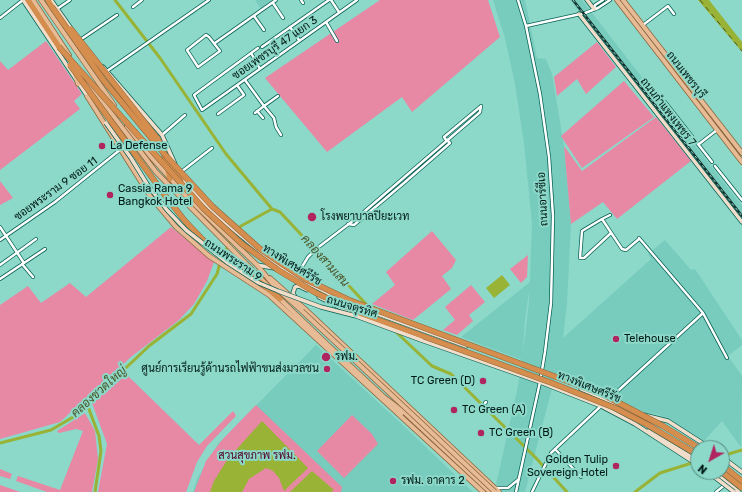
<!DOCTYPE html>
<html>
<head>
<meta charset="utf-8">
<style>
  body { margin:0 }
  #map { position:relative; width:742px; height:492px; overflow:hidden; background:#8cd8c9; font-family:Rubik,sans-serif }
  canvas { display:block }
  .north { position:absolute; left:690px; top:440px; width:40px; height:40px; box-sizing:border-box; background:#8cd8c9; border:1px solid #548c82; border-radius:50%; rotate:219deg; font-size:11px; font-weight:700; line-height:16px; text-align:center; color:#001b17 }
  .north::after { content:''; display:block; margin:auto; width:14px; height:18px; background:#b0245f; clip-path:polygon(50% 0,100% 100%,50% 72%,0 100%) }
</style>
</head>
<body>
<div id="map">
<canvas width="742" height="492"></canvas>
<div class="north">N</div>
</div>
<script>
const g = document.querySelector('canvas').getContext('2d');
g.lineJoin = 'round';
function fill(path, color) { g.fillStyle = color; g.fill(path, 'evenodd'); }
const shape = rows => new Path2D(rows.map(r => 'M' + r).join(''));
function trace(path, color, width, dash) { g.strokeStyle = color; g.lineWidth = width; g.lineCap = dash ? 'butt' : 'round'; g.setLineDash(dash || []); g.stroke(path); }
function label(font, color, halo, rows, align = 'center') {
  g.font = font + ' Rubik,Sarabun,sans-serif'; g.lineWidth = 4; g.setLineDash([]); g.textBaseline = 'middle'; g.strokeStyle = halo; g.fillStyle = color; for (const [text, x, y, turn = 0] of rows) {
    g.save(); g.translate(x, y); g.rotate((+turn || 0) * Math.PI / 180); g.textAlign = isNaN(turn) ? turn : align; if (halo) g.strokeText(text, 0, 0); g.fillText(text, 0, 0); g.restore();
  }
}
fill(shape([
  [255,0,276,0,262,10],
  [493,0,525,0,537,58,546,59,552,74,564,146,571,224,567,303,563,338,651,259,648,254,665,240,691,270,695,269,742,340,742,345,728,356,742,376,741,447,722,421,704,441,669,419,657,414,644,412,556,373,525,492,503,492,496,485,518,386,522,360,461,337,530,282,532,223,524,143,515,84,505,38],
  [529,292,529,302,523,353,525,319],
  [570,0,582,0,742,206,742,224],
  [316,345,407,429,473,492,193,492,197,479,218,444]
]), '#78ccbe');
fill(shape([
  [380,0,488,0,500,37,412,112,402,97,327,152,265,78],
  [46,41,82,94,74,101,80,109,0,170,0,61,8,70],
  [597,42,616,67,586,94,577,79,557,96,554,77],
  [624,81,654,117,582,168,561,136],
  [656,117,691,161,617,219,603,202,571,224,564,146,582,171],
  [0,181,13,198,0,205],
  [171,227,214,262,207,281,194,304,179,320,131,357,60,422,0,439,0,305,28,286,41,303,70,283,86,297],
  [432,231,456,260,452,268,442,276,451,289,413,320,372,304,395,285,386,272],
  [528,255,527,277,521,283,510,269],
  [471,285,485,302,469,315,473,321,457,335,443,330,455,320,445,307],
  [126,374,199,445,233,411,235,414,236,416,207,446,197,462,186,492,98,492,107,444,92,403],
  [256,405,342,487,341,492,194,492,206,461,222,440],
  [85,413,95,431,98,459,92,492,47,492,16,481,18,476,60,490,83,431,76,429,59,433,57,431],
  [352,415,372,434,378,444,344,478,317,451],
  [0,469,12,474,10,479,0,476],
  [0,485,20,492,0,492]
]), '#e788a5');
fill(shape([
  [698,0,709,0,742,42,742,52],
  [502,275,510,285,494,298,486,288],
  [262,421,308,468,284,491,279,478,273,471,266,468,249,479,242,492,210,492,214,481,227,460],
  [312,471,334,490,331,492,290,492]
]), '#98b335');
trace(shape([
  [115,0,160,58,226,154,272,209,280,212,366,304],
  [224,254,233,234,241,226,272,209],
  [395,331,432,366,451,374,535,457,567,492],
  [87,404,99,436,101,451,95,492],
  [0,443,51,430,75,416,149,346,191,314,217,274,220,263],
  [722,456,742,450],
  [635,492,660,473,695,462]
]), '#98b335', 3);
trace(shape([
  [700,0,742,51]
]), '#4a5626', 1, [5, 4]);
const street = shape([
  [301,0,303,3],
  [331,0,339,12],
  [273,3,283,18],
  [133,7,142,0],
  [57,9,70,0],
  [594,9,595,5,603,0],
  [254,16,264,30],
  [0,18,23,0],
  [326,22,337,41],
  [643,25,668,6,674,14],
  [526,26,585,13,598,8,610,0],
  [290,27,299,40],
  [206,35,209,37,220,51,198,67,187,50,206,35],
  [80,40,117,15],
  [215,43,276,0],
  [262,47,329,0],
  [258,48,194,95,202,110,357,0],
  [251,53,260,69],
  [107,71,209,0],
  [245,80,264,106,278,96],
  [665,102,712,162],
  [257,111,263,118],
  [255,113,264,106,274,118,276,127,281,135],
  [218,114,244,95,237,85],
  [162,135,185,115],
  [446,140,444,137,480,107],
  [699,144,717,130],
  [715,166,742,200],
  [181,172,212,148],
  [610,215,602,219,622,249,626,250,639,239],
  [602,219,582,231,580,258,584,258,611,233],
  [348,224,354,225,404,183,450,143,447,140],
  [0,227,24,263],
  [639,238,703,313,727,358],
  [0,240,55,202,121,149],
  [22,264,33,277],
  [0,265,36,239],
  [297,275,308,257,316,249,358,217,478,114,480,112,481,106],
  [0,279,45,249],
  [609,399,703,313],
  [485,403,486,402],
  [555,449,581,477],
  [495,488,508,488,519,479],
  [516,492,540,382,545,352,551,303,553,216,549,157,540,94,526,26,518,0],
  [532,492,551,453,601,406],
  [716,492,726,484]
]);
const secondary = shape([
  [23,0,88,97],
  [51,0,72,30],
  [587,0,594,9],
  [579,14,742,222],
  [103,67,162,135,175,164],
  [181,179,215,214,240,235,268,258,296,277,345,302,466,346],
  [257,265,274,268],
  [319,297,353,314],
  [296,299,293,293,295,287,299,286,307,290],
  [421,340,540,382,601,406,635,424,698,465],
  [581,389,619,405],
  [644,415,668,421,710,448],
  [648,431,698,461],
  [722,457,742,472],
  [714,472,739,492]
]);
const primary = shape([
  [33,0,69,55],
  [41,0,114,105],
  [617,0,742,162],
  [623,0,742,153],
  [75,74,78,84],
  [86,80,156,172,271,289],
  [87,96,150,196,176,227,209,256,269,295,483,492],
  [127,126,151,157,184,194,257,265,276,288,302,311],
  [270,278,305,309,499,492],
  [278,297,328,345,384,397,404,412,490,492],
  [390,403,401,414]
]);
const highway = shape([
  [28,0,59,47],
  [48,0,52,7],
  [157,138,163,149,170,179],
  [167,163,181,180],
  [167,198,185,221,203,240,247,271,280,299],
  [722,465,742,481]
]);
trace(street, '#076155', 4);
trace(secondary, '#076155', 5);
trace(primary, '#8a663b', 5.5);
trace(highway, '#8a663b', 6);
trace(street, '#fff', 2.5);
trace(secondary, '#f2ddca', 3.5);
trace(primary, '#e6bb95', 4);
trace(highway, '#d58e4e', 5);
const rail = shape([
  [573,0,742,216]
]);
trace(rail, '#10312c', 2.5);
trace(rail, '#8cd8c9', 1, [3]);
const secondaryBridge = shape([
  [106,123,131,158,147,184,167,210,186,230,228,263,259,283,278,291,321,307,356,316,421,340],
  [708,472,734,492]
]);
const primaryBridge = shape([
  [302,311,495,492]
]);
const highwayBridge = shape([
  [52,7,104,81,167,157,212,206,259,248,282,264,305,279,349,300,602,394,663,426,699,448],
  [71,29,157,138],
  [59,47,204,209,242,244,278,270,316,293,362,314,552,383,615,408,648,425,698,455],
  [70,65,167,198],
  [722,472,742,488]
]);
trace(secondaryBridge, '#076155', 5, []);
trace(primaryBridge, '#8a663b', 5.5, []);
trace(highwayBridge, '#8a663b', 6, []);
trace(secondaryBridge, '#f2ddca', 3.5);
trace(primaryBridge, '#e6bb95', 4);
trace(highwayBridge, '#d58e4e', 5);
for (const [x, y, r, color] of [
  [102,146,4,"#b0245f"],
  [110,195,4,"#b0245f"],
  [312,217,5,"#b0245f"],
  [616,339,4,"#b0245f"],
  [326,357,5,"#b0245f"],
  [327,369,4,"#b0245f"],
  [483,381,4,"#b0245f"],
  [454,410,4,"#b0245f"],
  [481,433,4,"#b0245f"],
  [616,466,4,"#b0245f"],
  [393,481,4,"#b0245f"]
]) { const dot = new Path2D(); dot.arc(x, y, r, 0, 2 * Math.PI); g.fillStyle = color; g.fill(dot); trace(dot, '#8cd8c9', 1.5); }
label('11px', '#001b17', '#8cd8c9', [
  ["ซอยเพชรบุรี 47 แยก 3",275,48,-35],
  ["ถนนเพชรบุรี",686,75,52],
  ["ถนนกำแพงเพชร 7",668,112,52],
  ["ซอยพระราม 9 ซอย 11",56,189,-36],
  ["ถนนอาร์ซีเอ",543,199,-93],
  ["ถนนพระราม 9",233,260,34],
  ["ทางพิเศษศรีรัช",292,265,32],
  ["ถนนจตุรทิศ",352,307,17],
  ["ทางพิเศษศรีรัช",589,387,22]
]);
label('11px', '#001b17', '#8cd8c9', [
  ["La Defense",110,146],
  ["Cassia Rama 9",118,189],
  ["Bangkok Hotel",118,202],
  ["โรงพยาบาลปิยะเวท",321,217],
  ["Telehouse",624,339],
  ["รฟม.",335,357],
  ["ศูนย์การเรียนรู้ด้านรถไฟฟ้าขนส่งมวลชน",319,369,"right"],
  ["TC Green (D)",475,381,"right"],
  ["TC Green (A)",462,410],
  ["TC Green (B)",489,433],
  ["Golden Tulip",608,460,"right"],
  ["Sovereign Hotel",608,473,"right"],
  ["รฟม. อาคาร 2",401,481]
], 'left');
label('11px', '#520628', '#8cd8c9', [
  ["สวนสุขภาพ รฟม.",257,456]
]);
label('italic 12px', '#4a5626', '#8cd8c9', [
  ["คลองสามเสน",325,261,48],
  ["คลองชวดใหญ่",99,392,-42]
]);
</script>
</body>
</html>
